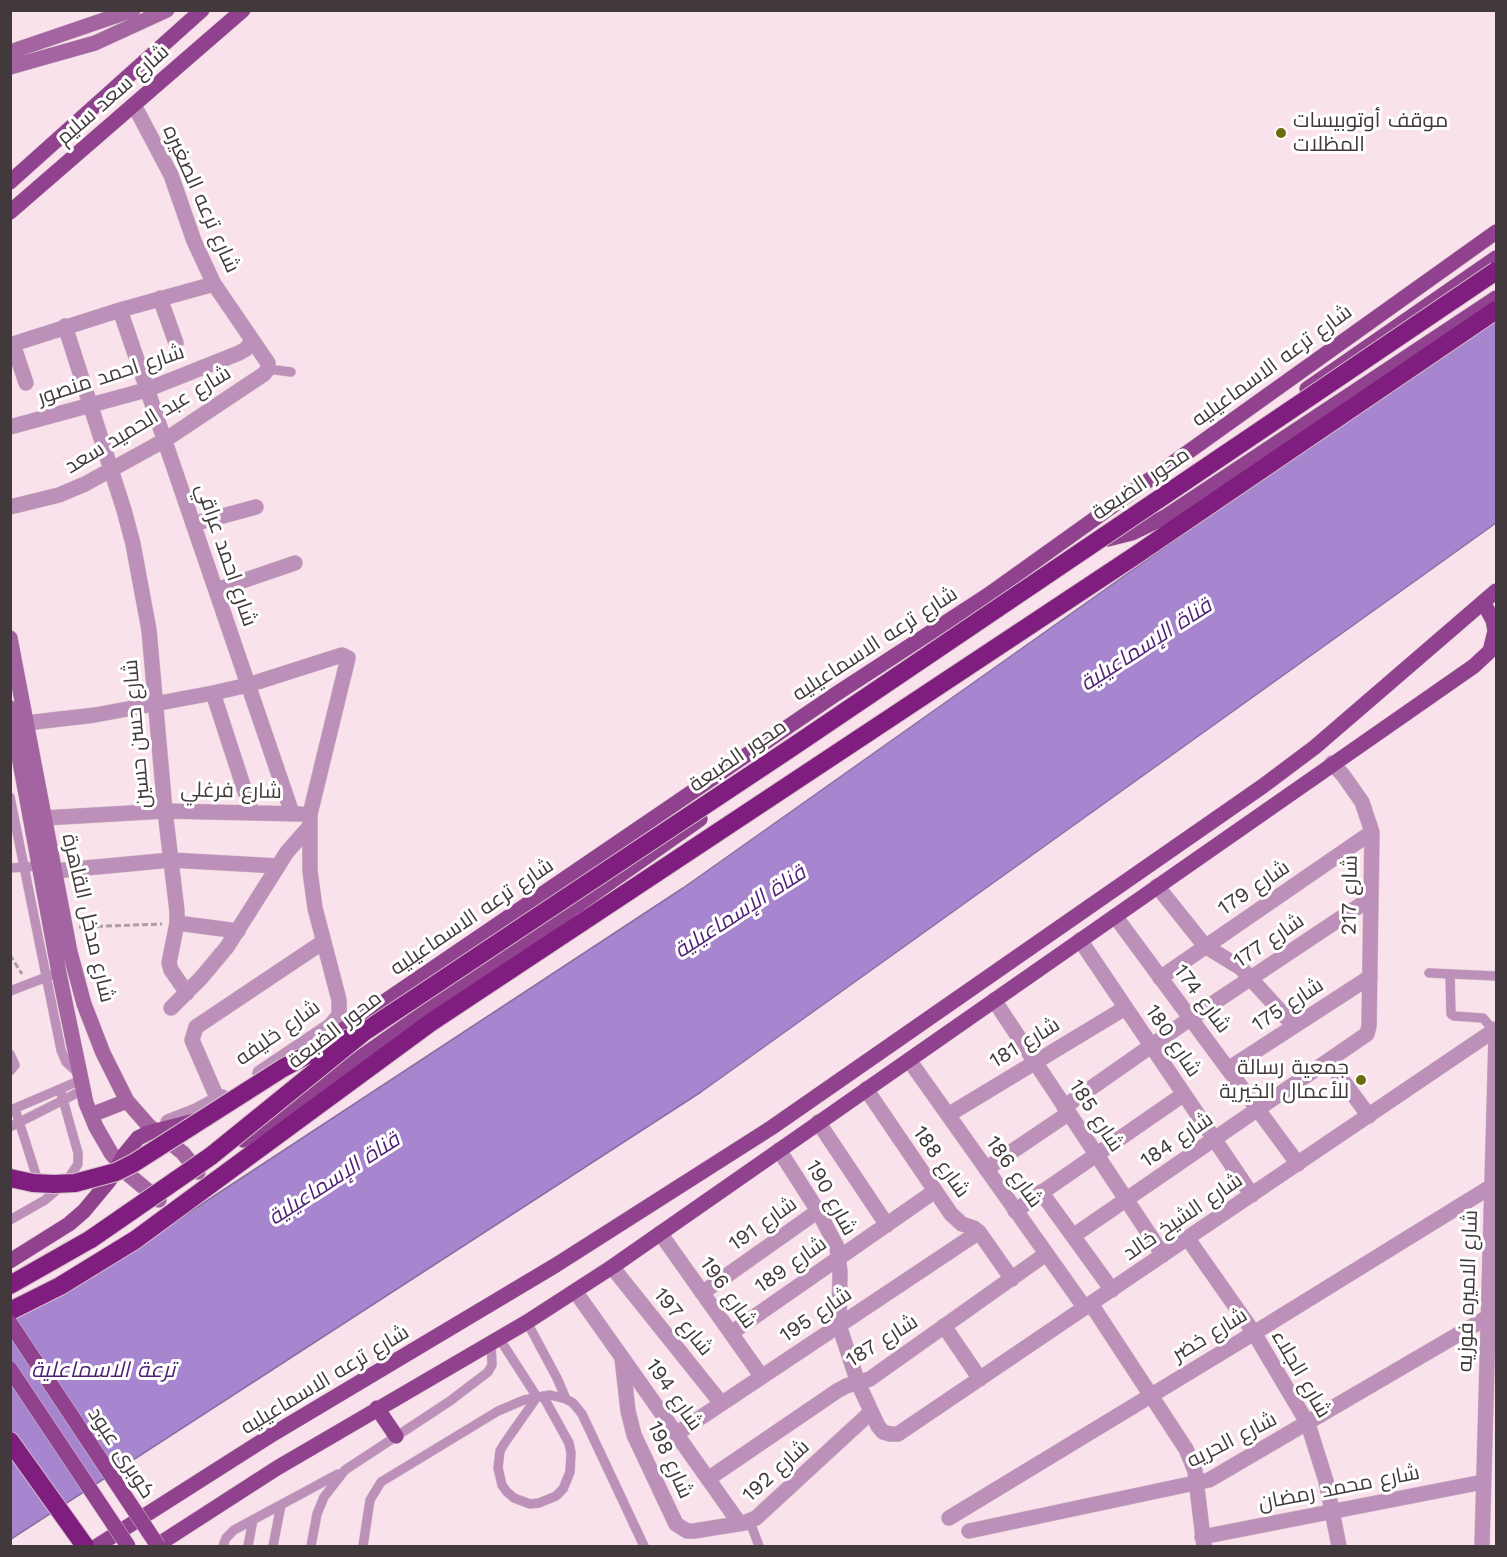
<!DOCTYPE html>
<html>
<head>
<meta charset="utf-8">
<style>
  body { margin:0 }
  #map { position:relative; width:1507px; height:1557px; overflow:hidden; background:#f9e2eb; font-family:"Work Sans",sans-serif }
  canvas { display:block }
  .frame { position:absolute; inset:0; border:12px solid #42393c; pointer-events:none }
</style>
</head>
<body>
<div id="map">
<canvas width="1507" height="1557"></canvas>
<div class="frame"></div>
</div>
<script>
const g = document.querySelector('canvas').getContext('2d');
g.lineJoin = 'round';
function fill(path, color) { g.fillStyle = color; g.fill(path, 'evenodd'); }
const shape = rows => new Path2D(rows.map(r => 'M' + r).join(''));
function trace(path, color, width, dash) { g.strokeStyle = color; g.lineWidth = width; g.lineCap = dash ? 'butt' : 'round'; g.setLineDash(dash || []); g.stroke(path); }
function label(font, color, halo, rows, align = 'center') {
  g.font = font + ' "Work Sans",Cairo,sans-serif'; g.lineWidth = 6; g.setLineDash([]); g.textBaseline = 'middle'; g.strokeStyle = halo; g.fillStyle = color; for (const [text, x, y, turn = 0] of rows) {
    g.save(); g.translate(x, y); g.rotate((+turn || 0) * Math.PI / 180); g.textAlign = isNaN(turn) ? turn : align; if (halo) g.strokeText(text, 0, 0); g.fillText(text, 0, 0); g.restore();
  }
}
const water = shape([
  [1496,313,1496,523,701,1092,11,1539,11,1318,141,1244,683,888,1496,313]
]);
fill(water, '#a786cf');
trace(water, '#896fa3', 1.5);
const lane = shape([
  [268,369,291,372],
  [10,797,61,1050,66,1062,79,1074],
  [10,868,40,866],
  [1429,973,1496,976],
  [1450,974,1451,1014,1454,1016,1483,1018,1494,1031],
  [10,991,52,975],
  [10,1054,15,1065,10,1071],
  [15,1109,39,1184],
  [11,1110,81,1080],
  [10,1127,83,1090],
  [10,1220,45,1200,66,1182,78,1164,78,1153,60,1089],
  [527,1322,557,1378,566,1399],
  [499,1338,537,1397,504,1444,500,1451,498,1468,502,1485,507,1492,514,1498,530,1504,539,1503,556,1496,563,1489,570,1472,571,1453,569,1443,543,1396],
  [750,1522,759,1546],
  [223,1546,226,1538,234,1530,338,1474],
  [248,1546,253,1520],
  [273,1546,281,1505],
  [311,1546,317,1514,324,1497,345,1470,450,1401,488,1372,492,1365,491,1342],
  [363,1546,370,1500,381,1482,498,1411,524,1400,550,1395,566,1399,573,1403,582,1414,644,1546]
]);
const street = shape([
  [160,298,176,343],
  [120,310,292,813],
  [65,326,124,510,133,544,149,630,165,811,177,911,177,923,169,963,171,970,187,993],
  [13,344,26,383],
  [10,345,120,310,214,284],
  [10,427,146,390,239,353,246,349,252,341],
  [10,507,59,495,85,484,165,440,264,374,268,369,268,363,214,284,194,241,171,175,134,105],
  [193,524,256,507],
  [216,590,295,563],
  [213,693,252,813],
  [26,723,95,715,213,693,248,685,342,655,348,658,310,814,310,871,315,908,339,1000,339,1015,330,1026,260,1073],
  [44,818,165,811,301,814],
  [54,871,171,860,278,866],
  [1157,886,1205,946,1241,968,1294,1026],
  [1115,916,1298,1164],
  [177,923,238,931],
  [1080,940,1252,1195],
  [1160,978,1372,832],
  [994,1000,1163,1255],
  [171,1008,201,978,227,947,287,852,310,826],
  [909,1060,1085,1308],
  [1329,1062,1369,1116],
  [1228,1069,1370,977],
  [866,1089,951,1214,962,1224,974,1228,979,1232,1012,1279],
  [218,1100,192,1040,196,1027,323,942],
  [1064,1107,1191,1018,1371,898],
  [948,1115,1125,1008],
  [168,1122,196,1111,222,1097],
  [818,1122,887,1225],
  [779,1150,818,1211,837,1247,840,1272,839,1325,858,1383,878,1426,883,1432,890,1434,898,1434,1496,1029],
  [986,1169,1069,1113],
  [1041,1192,1112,1290],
  [1015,1211,1184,1094],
  [660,1233,762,1377],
  [1073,1236,1367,1034,1369,1026,1372,832,1362,802,1343,775,1332,763],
  [1188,1239,1254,1333,1308,1424,1326,1481,1339,1546],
  [612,1267,721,1403],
  [575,1291,740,1524],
  [702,1293,818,1211],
  [1091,1304,1186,1449,1195,1471,1204,1546],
  [944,1326,980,1379],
  [731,1333,935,1191],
  [622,1358,628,1411,634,1435,676,1524,687,1531,694,1531,744,1523,756,1518,871,1412],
  [676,1434,979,1232],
  [708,1479,837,1391,846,1386,870,1379,881,1371,1046,1254],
  [949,1518,1254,1333,1492,1186],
  [969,1531,1209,1480,1488,1317],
  [1202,1537,1483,1482],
  [1482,1546,1496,1037]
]);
const secondary = shape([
  [10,52,133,10],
  [10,67,95,43,167,10],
  [10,638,70,952,84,1004,103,1053,127,1101,148,1125,183,1153,198,1172],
  [10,708,59,973,86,1103,96,1127,111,1153,129,1175,159,1200],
  [91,1115,127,1101]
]);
const primary = shape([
  [10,182,202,10],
  [10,212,243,10],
  [1307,389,1496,258],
  [1108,539,1132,533,1165,517,1496,298],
  [325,1042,836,694,988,595,1496,232],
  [243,1140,700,819],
  [10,1261,69,1224,84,1211,109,1181,124,1155,138,1138,148,1133,194,1121],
  [377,1408,396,1436],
  [97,1546,273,1434,556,1265,771,1128,1263,786,1315,747,1496,591],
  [156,1546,277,1468,527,1322,612,1267,1474,666,1490,651,1495,631,1493,620,1483,602]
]);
const highway = shape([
  [10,1285,91,1239],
  [10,1311,60,1286,135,1240,430,1023,1133,557,1496,310],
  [10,1441,85,1546]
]);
trace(lane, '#d4c0c8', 10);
trace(street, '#d4c0c8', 16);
trace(secondary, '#d4c0c8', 16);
trace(primary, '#d4c0c8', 16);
trace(highway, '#d4c0c8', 20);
trace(shape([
  [79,927,162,924],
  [10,955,22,974]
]), '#ae9da3', 3, [6, 3]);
trace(lane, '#bc90b9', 9);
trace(street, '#bc90b9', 15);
trace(secondary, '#a364a1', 15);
trace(primary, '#90428f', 15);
trace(highway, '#7f1e7e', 18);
const primaryBridge = shape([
  [10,1323,158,1546],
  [10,1369,128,1546]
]);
const highwayBridge = shape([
  [10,1178,33,1183,54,1184,75,1183,116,1172,134,1163,283,1068,309,1054,349,1038],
  [91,1239,211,1156,364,1032,791,748,1496,271]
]);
trace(primaryBridge, '#d4c0c8', 16, []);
trace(highwayBridge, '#d4c0c8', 20, []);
trace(primaryBridge, '#90428f', 15);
trace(highwayBridge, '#7f1e7e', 18);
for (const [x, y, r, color] of [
  [1281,133,6,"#6c6d0f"],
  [1361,1080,6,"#6c6d0f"]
]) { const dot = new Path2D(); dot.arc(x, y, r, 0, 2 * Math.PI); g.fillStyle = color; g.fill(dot); trace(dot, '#fff', 2); }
label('21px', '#42393c', '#fff', [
  ["شارع سعد سليم",113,95,-41],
  ["شارع ترعه الصغيره",201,199,66],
  ["شارع ترعه الاسماعيليه",1272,366,-36],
  ["شارع احمد منصور",111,375,-18],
  ["شارع عبد الحميد سعد",148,420,-31],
  ["محور الضبعة",1141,484,-34],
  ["شارع احمد عراقي",226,555,71],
  ["شارع ترعه الاسماعيليه",875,644,-33],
  ["شارع حسن حسين",137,734,-95],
  ["محور الضبعة",738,756,-34],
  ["شارع فرغلي",231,791,1],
  ["شارع 179",1254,888,-34],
  ["شارع 217",1350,895,-89],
  ["شارع ترعه الاسماعيليه",472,917,-34],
  ["شارع مدخل القاهرة",88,918,77],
  ["شارع 177",1269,941,-34],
  ["شارع 174",1202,999,53],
  ["شارع 175",1288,1005,-33],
  ["محور الضبعة",335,1030,-38],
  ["شارع خليفه",278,1033,-35],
  ["شارع 180",1173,1041,56],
  ["شارع 181",1025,1043,-31],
  ["شارع 185",1096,1116,57],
  ["شارع 184",1177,1140,-34],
  ["شارع 188",941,1162,55],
  ["شارع 186",1014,1172,55],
  ["شارع 190",831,1198,61],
  ["شارع الشيخ خالد",1183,1217,-34],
  ["شارع 191",763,1224,-35],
  ["شارع 189",791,1265,-35],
  ["شارع الاميره فوزيه",1468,1291,-88],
  ["شارع 196",728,1293,55],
  ["شارع 195",816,1315,-34],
  ["شارع 197",683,1322,51],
  ["شارع خضر",1210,1335,-31],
  ["شارع 187",882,1341,-32],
  ["شارع الجلاء",1301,1374,60],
  ["شارع ترعه الاسماعيليه",325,1380,-31],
  ["شارع 194",674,1395,55],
  ["شارع الحريه",1232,1440,-27],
  ["كوبرى عبود",121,1453,57],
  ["شارع 198",670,1460,66],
  ["شارع 192",776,1471,-42],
  ["شارع محمد رمضان",1339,1488,-11]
]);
label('21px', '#42393c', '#fff', [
  ["موقف أوتوبيسات",1293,121],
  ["المظلات",1293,145],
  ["جمعية رسالة",1349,1068,"right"],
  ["للأعمال الخيرية",1349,1092,"right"]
], 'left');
label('italic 22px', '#4d1f75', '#fff', [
  ["قناة الإسماعيلية",1146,645,-33],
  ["قناة الإسماعيلية",740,912,-33],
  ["قناة الإسماعيلية",334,1179,-33],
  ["ترعة الاسماعلية",103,1371]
]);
</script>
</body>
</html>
